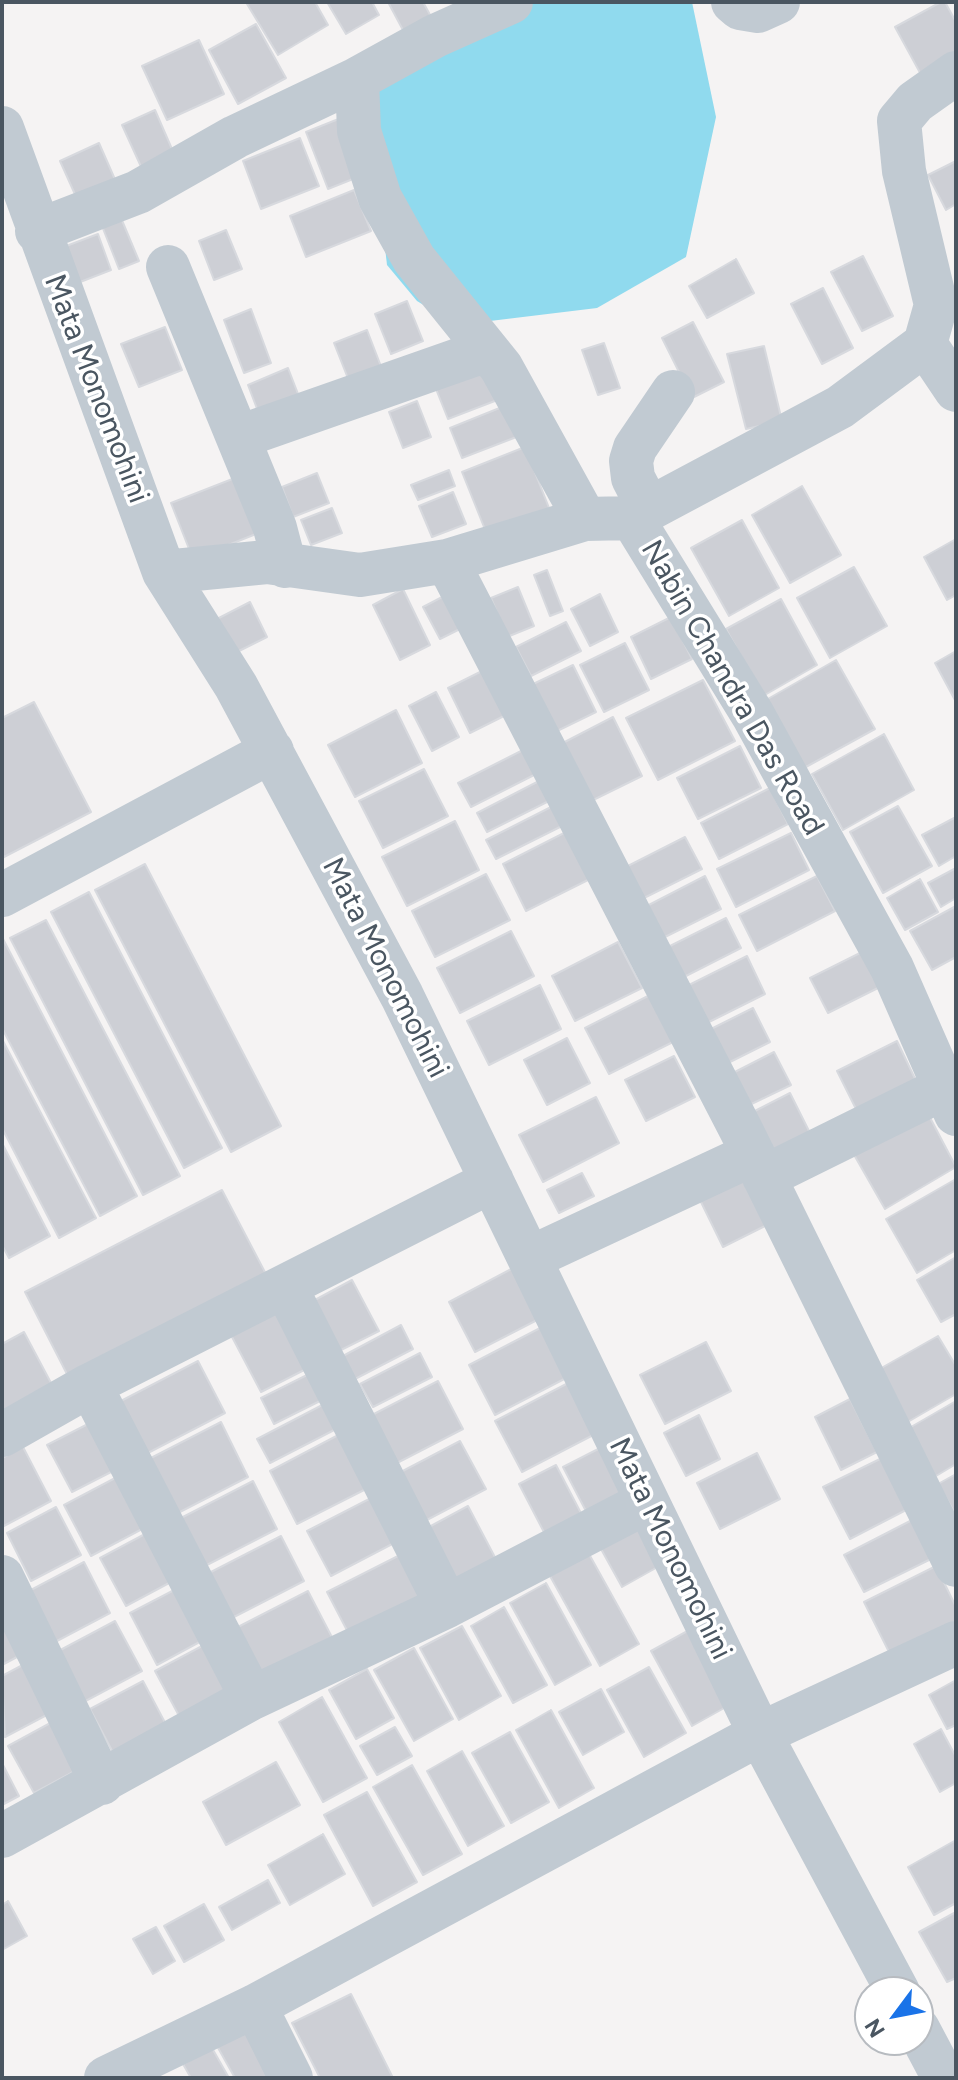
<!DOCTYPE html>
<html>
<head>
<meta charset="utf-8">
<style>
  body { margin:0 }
  #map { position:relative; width:958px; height:2080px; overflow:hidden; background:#f5f3f3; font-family:Figtree,sans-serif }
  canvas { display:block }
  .frame { position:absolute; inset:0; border:4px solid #4a5661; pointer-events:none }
  .north { position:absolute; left:854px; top:1976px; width:80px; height:80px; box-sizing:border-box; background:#fff; border:2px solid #b7bbc0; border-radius:50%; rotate:238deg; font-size:22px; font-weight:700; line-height:32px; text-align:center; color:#4a5661 }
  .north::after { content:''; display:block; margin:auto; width:28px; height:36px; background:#1a73e8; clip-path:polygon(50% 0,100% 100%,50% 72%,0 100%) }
</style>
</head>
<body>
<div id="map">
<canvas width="958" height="2080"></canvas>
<div class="frame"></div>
<div class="north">N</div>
</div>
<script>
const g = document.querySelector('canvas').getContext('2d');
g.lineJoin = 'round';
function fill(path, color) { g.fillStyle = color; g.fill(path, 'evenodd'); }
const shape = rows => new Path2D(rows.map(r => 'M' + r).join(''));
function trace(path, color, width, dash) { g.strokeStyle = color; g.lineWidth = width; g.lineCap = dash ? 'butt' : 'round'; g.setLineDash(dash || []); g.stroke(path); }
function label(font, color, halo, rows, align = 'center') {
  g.font = font + ' Figtree,sans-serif'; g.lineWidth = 7; g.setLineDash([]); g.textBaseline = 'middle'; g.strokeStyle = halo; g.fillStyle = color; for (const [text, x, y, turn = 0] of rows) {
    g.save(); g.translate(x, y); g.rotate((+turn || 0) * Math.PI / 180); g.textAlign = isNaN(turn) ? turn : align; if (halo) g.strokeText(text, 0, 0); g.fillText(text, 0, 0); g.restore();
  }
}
fill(shape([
  [522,2,692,2,716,117,686,257,597,308,457,325,417,301,387,265,364,64]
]), '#90daee');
const building = shape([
  [250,2,315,2,328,25,278,55,247,4,250,2],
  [327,2,372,2,379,15,346,34,327,2],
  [388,2,423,2,440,33,412,47,388,2],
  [941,2,945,2,956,22,956,63,924,80,895,27,941,2],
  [256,24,286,78,238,104,209,50,256,24],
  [199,40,224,94,167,120,142,66,199,40],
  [155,110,175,156,143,171,122,125,155,110],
  [346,116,368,173,328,189,306,132,346,116],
  [300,138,319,186,261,209,243,161,300,138],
  [99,143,117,184,78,201,60,161,99,143],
  [956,161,956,204,946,210,928,175,956,161],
  [354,190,371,231,306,257,290,216,354,190],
  [121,218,139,261,119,269,102,226,121,218],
  [226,230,242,269,214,280,199,241,226,230],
  [98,234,111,270,75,284,61,248,98,234],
  [863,256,893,316,862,331,831,272,863,256],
  [736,259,754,293,707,318,689,286,736,259],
  [823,288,853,348,822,364,791,304,823,288],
  [407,301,423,341,391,354,375,314,407,301],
  [251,309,271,363,244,373,224,320,251,309],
  [693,322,724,382,692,398,662,338,693,322],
  [165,327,182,370,139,387,121,344,165,327],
  [367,330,382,369,349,381,334,343,367,330],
  [604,343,620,388,598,395,582,350,604,343],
  [764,346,782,421,746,429,727,354,764,346],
  [487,363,500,399,448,419,434,384,487,363],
  [288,368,300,399,259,414,248,385,288,368],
  [417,401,431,437,403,448,389,412,417,401],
  [507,405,519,436,462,458,450,428,507,405],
  [525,447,551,513,488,537,462,472,525,447],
  [449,470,455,486,418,500,411,485,449,470],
  [317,473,329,503,293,517,282,487,317,473],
  [240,476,261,532,193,559,171,503,240,476],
  [802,486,841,555,790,583,752,515,802,486],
  [453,492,466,524,432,537,419,506,453,492],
  [332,508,342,533,311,545,301,520,332,508],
  [742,520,779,588,729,616,691,548,742,520],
  [956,539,956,595,947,600,924,557,956,539],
  [854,567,887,626,830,658,797,598,854,567],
  [547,570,563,611,550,616,534,575,547,570],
  [518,587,534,626,507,637,491,598,518,587],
  [403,589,430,645,400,660,373,605,403,589],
  [448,594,464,627,440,639,423,607,448,594],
  [600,594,618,632,590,646,571,609,600,594],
  [781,599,817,665,763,696,726,629,781,599],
  [250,602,267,637,231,655,213,621,250,602],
  [671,617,692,659,651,679,631,637,671,617],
  [566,622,581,651,531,676,516,647,566,622],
  [625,643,649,690,604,712,580,665,625,643],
  [956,651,956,702,935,663,956,651],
  [836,660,875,729,804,768,766,700,836,660],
  [573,665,596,712,553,733,529,686,573,665],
  [486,669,508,714,470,733,448,688,486,669],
  [703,680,735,741,658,780,626,718,703,680],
  [436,692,459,737,432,751,409,706,436,692],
  [34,702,91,812,2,858,2,718,34,702],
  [396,710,422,763,355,797,328,745,396,710],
  [613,717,642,776,583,805,555,747,613,717],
  [884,734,914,790,843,830,812,774,884,734],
  [740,746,761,788,698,819,677,778,740,746],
  [525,749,538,773,471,807,458,783,525,749],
  [424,769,448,816,383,848,359,801,424,769],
  [539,781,549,801,487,832,477,813,539,781],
  [770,788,788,824,719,859,701,823,770,788],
  [555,805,564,825,496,859,486,840,555,805],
  [898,806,932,866,883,893,850,832,898,806],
  [956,817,956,856,939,866,922,835,956,817],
  [455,821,479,870,407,906,382,857,455,821],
  [568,831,592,878,526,911,503,864,568,831],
  [791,833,809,870,736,907,717,869,791,833],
  [685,837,702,869,636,902,620,870,685,837],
  [145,864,281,1126,231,1152,95,890,145,864],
  [956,868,956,898,941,907,928,883,956,868],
  [486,874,510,920,435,957,412,911,486,874],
  [705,876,721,909,657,941,641,909,705,876],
  [817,876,835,911,757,951,739,915,817,876],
  [920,879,938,912,905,930,887,898,920,879],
  [89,892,222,1148,184,1168,51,912,89,892],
  [956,906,956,957,932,970,910,931,956,906],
  [726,918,741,948,680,979,664,949,726,918],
  [46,920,180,1176,143,1195,10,938,46,920],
  [511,931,534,976,460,1013,437,968,511,931],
  [2,937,137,1196,100,1216,2,1028,2,937],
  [618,942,642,988,575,1021,552,976,618,942],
  [862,952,880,987,828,1013,810,978,862,952],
  [747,956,765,994,701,1026,683,988,747,956],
  [540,985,561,1029,489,1065,467,1021,540,985],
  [650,995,673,1042,609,1074,585,1028,650,995],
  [753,1008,770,1042,720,1067,703,1033,753,1008],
  [567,1038,590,1083,547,1105,524,1060,567,1038],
  [2,1039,96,1218,59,1238,2,1128,2,1039],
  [897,1041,918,1085,859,1115,837,1071,897,1041],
  [774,1052,791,1085,741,1109,725,1077,774,1052],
  [674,1056,695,1097,646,1121,625,1080,674,1056],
  [790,1093,815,1143,772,1165,747,1115,790,1093],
  [596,1097,619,1143,543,1182,519,1135,596,1097],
  [926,1110,956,1167,885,1209,853,1153,926,1110],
  [2,1143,50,1236,9,1258,2,1245,2,1143],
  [582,1173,594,1196,559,1213,547,1190,582,1173],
  [743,1173,769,1224,723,1247,698,1196,743,1173],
  [956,1179,956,1250,917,1273,886,1219,956,1179],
  [222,1190,268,1278,70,1380,25,1292,222,1190],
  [956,1257,956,1314,941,1322,917,1280,956,1257],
  [517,1266,543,1317,475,1352,449,1302,517,1266],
  [352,1280,379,1331,339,1351,313,1301,352,1280],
  [284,1308,314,1365,261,1392,231,1335,284,1308],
  [401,1325,413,1349,353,1380,341,1357,401,1325],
  [544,1326,570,1376,495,1415,469,1365,544,1326],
  [24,1332,59,1398,2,1427,2,1344,24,1332],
  [938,1336,956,1366,956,1394,906,1423,876,1371,938,1336],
  [706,1342,731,1391,665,1424,640,1375,706,1342],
  [420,1353,432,1377,373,1407,360,1384,420,1353],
  [198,1361,225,1413,144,1455,117,1403,198,1361],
  [319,1369,332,1395,274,1424,261,1398,319,1369],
  [574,1380,601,1431,522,1472,495,1421,574,1380],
  [438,1381,463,1429,395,1464,370,1416,438,1381],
  [850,1399,877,1452,841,1470,815,1417,850,1399],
  [330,1401,342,1426,270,1463,257,1439,330,1401],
  [956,1401,956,1464,931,1479,904,1431,956,1401],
  [699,1415,720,1459,686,1476,664,1433,699,1415],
  [221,1422,248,1477,174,1515,147,1460,221,1422],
  [88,1424,113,1471,72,1492,47,1445,88,1424],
  [344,1432,372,1486,297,1524,270,1471,344,1432],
  [460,1441,486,1489,423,1522,397,1474,460,1441],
  [606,1445,631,1492,588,1515,563,1467,606,1445],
  [23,1447,51,1501,2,1527,2,1458,23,1447],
  [757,1453,780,1499,720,1529,697,1483,757,1453],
  [882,1458,908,1509,850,1539,823,1487,882,1458],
  [556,1465,584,1519,547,1538,519,1484,556,1465],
  [956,1474,956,1515,938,1484,956,1474],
  [119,1476,146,1527,91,1556,64,1505,119,1476],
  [253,1481,277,1529,203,1567,179,1519,253,1481],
  [375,1496,398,1541,331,1576,307,1531,375,1496],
  [468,1506,498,1563,459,1584,429,1527,468,1506],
  [56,1507,81,1555,31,1581,7,1533,56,1507],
  [914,1519,933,1558,864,1592,844,1555,914,1519],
  [642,1526,663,1564,622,1587,601,1549,642,1526],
  [145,1534,171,1582,126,1606,100,1558,145,1534],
  [281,1536,304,1581,232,1618,209,1573,281,1536],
  [404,1553,429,1601,352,1640,327,1592,404,1553],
  [589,1554,639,1644,600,1666,550,1576,589,1554],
  [84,1562,110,1613,55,1642,29,1591,84,1562],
  [936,1566,956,1607,956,1621,890,1654,864,1602,936,1566],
  [546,1583,591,1665,555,1685,510,1603,546,1583],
  [180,1587,207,1638,157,1665,130,1613,180,1587],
  [308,1591,336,1645,262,1683,234,1629,308,1591],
  [2,1603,34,1648,2,1665,2,1603],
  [504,1607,547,1685,513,1703,471,1626,504,1607],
  [115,1621,142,1671,78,1705,51,1655,115,1621],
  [462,1626,501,1696,459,1720,420,1648,462,1626],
  [693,1628,735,1702,692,1726,651,1651,693,1628],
  [204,1645,233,1701,185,1727,155,1671,204,1645],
  [414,1648,453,1719,414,1741,374,1670,414,1648],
  [34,1659,60,1708,5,1737,2,1676,34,1659],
  [649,1667,686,1733,644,1757,607,1690,649,1667],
  [367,1669,394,1718,356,1739,329,1690,367,1669],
  [956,1680,956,1725,947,1729,929,1695,956,1680],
  [143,1681,170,1732,117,1760,90,1709,143,1681],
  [601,1689,624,1732,583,1755,559,1712,601,1689],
  [322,1697,367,1778,323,1802,279,1722,322,1697],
  [551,1710,594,1788,559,1808,516,1730,551,1710],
  [65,1715,90,1763,34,1793,8,1746,65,1715],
  [395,1727,412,1756,377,1775,360,1746,395,1727],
  [941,1729,956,1757,956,1783,940,1792,914,1744,941,1729],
  [510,1732,549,1802,511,1823,472,1753,510,1732],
  [462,1751,504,1826,468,1846,427,1771,462,1751],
  [276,1762,300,1805,226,1845,203,1802,276,1762],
  [2,1763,19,1796,2,1805,2,1763],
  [412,1765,462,1854,423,1875,373,1787,412,1765],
  [367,1792,417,1882,373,1906,324,1815,367,1792],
  [323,1834,345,1874,290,1905,268,1865,323,1834],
  [956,1840,956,1903,934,1915,908,1867,956,1840],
  [268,1880,280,1903,232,1930,219,1907,268,1880],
  [8,1901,27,1936,2,1950,2,1905,8,1901],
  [204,1904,224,1940,184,1962,164,1926,204,1904],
  [956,1912,956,1978,947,1982,919,1932,956,1912],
  [156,1927,175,1961,153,1974,133,1939,156,1927],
  [351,1994,393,2078,320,2078,292,2023,351,1994],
  [248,2028,276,2078,235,2078,217,2046,248,2028],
  [212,2048,229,2078,191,2078,183,2064,212,2048]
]);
fill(building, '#cdcfd5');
trace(building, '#d7d9de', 2);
trace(shape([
  [511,2,435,36,357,79,359,131,380,198,414,259,501,367,585,519],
  [733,2,740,8,758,11,778,2],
  [2,128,164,572,236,686,402,996,760,1734,898,1992],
  [37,231,138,192,235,137,357,79],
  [168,267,275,528,285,566],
  [925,344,956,390],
  [239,437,487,350],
  [649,509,633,478,631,461,635,448,673,392],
  [632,518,753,715,892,968,956,1114],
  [447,561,741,1130,956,1565],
  [164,572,267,562,360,575,447,561,585,519,632,518,840,407,925,344,936,305,904,171,899,121,915,102,956,73],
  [2,895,272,751],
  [764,1177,944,1088],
  [530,1258,753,1154],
  [286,1288,447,1606],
  [90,1385,252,1698],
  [2,1435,90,1385,492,1181],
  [2,1577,102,1783],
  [2,1836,252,1698,447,1606,647,1502],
  [255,2006,291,2078],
  [918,2029,944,2078],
  [106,2078,255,2006,760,1734,956,1643]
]), '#c1cad2', 44);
label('30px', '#4a5661', '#fff', [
  ["Mata Monomohini",96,389,69],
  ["Nabin Chandra Das Road",732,688,60],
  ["Mata Monomohini",385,968,63],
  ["Mata Monomohini",670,1549,64]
]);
</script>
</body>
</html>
